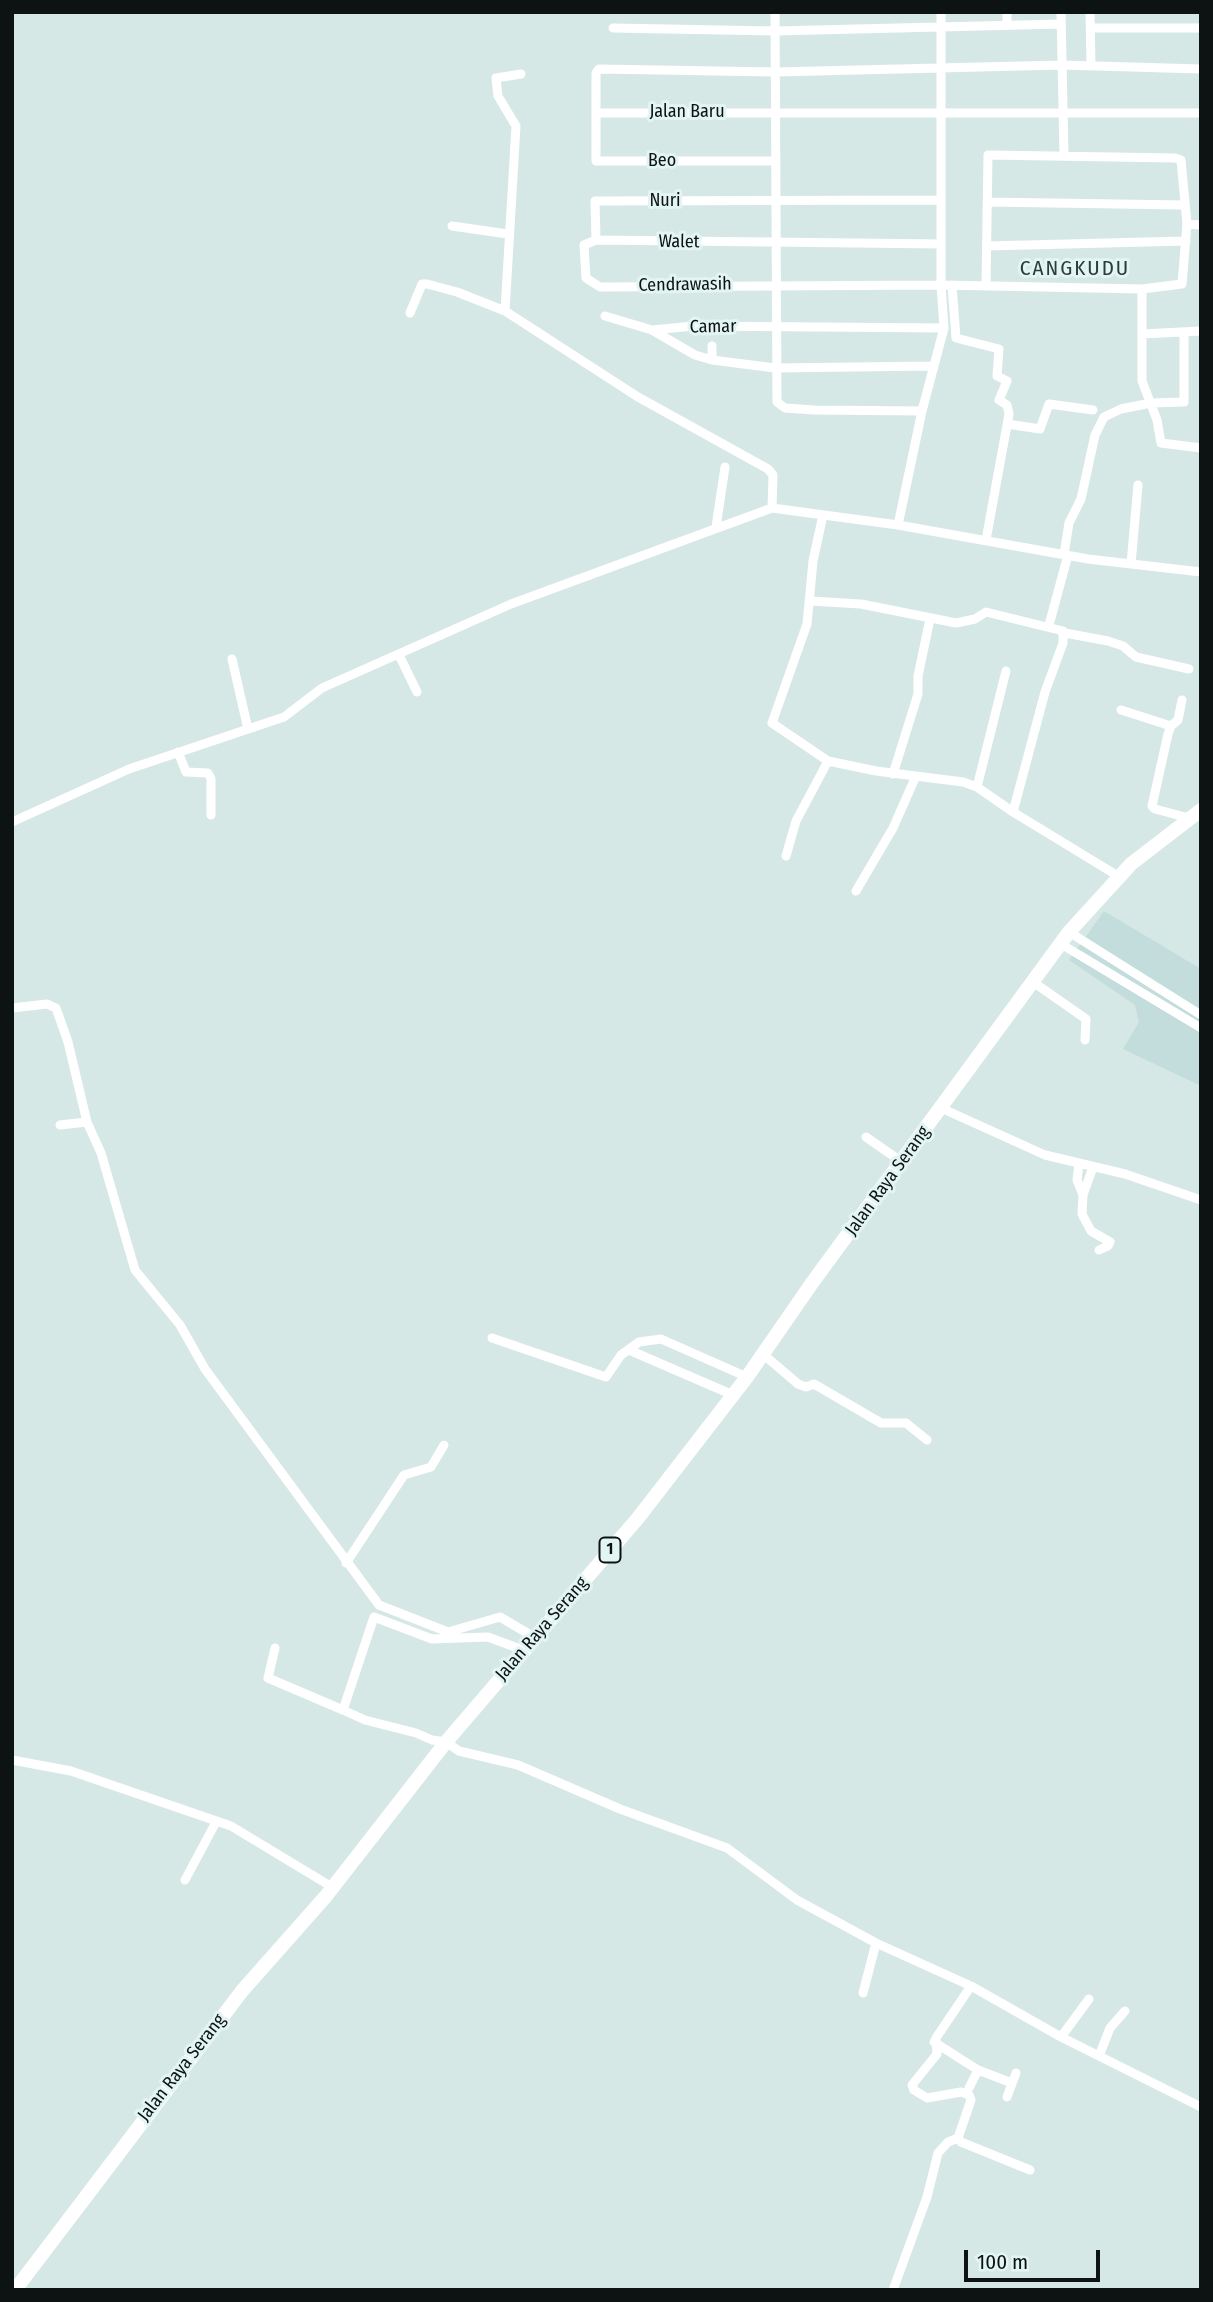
<!DOCTYPE html>
<html>
<head>
<meta charset="utf-8">
<style>
  body { margin:0 }
  #map { position:relative; width:1213px; height:2302px; overflow:hidden; background:#d6e8e6; font-family:"Fira Sans Condensed",sans-serif }
  canvas { display:block }
  .frame { position:absolute; inset:0; border:14px solid #0d1313; pointer-events:none }
  .scale { position:absolute; left:964px; top:2250px; width:136px; height:32px; box-sizing:border-box; border:4px solid #0d1313; border-top:0; padding-left:9px; font-size:21px; line-height:24px; white-space:nowrap; color:#0d1313; -webkit-text-stroke:5px #e3f5f3; paint-order:stroke }
</style>
</head>
<body>
<div id="map">
<canvas width="1213" height="2302"></canvas>
<div class="frame"></div>
<div class="scale">100 m</div>
</div>
<script>
const g = document.querySelector('canvas').getContext('2d');
g.lineJoin = 'round';
function fill(path, color) { g.fillStyle = color; g.fill(path, 'evenodd'); }
const shape = rows => new Path2D(rows.map(r => 'M' + r).join(''));
function trace(path, color, width, dash) { g.strokeStyle = color; g.lineWidth = width; g.lineCap = dash ? 'butt' : 'round'; g.setLineDash(dash || []); g.stroke(path); }
function label(font, color, halo, rows, align = 'center') {
  g.font = font + ' "Fira Sans Condensed",sans-serif'; g.lineWidth = 6; g.setLineDash([]); g.textBaseline = 'middle'; g.strokeStyle = halo; g.fillStyle = color; for (const [text, x, y, turn = 0] of rows) {
    g.save(); g.translate(x, y); g.rotate((+turn || 0) * Math.PI / 180); g.textAlign = isNaN(turn) ? turn : align; if (halo) g.strokeText(text, 0, 0); g.fillText(text, 0, 0); g.restore();
  }
}
fill(shape([
  [1104,911,1201,969,1201,1086,1123,1049,1139,1022,1135,1005,1069,960]
]), '#c2dddb');
trace(shape([
  [775,12,777,402,785,408,814,410,922,411],
  [1007,12,1007,25],
  [1061,12,1064,156],
  [1090,12,1091,66],
  [613,28,775,31,1061,24],
  [1091,28,1201,28],
  [521,74,496,78,498,96,516,126,505,311,638,397,768,469,773,475,772,508],
  [598,113,1201,113],
  [776,161,596,161,596,73,599,69,776,72,1061,65,1201,69],
  [987,202,1184,205],
  [1187,224,1201,225],
  [452,226,508,234],
  [596,240,595,201,940,200],
  [941,244,596,240,584,245,586,278,600,287,941,285,1142,289,1142,334,1201,331],
  [987,246,1186,241],
  [952,285,956,338,999,349,997,376,1007,381,999,400,1007,405,1009,414,986,540],
  [986,286,988,155,1175,158,1181,160,1187,224,1182,284,1142,289],
  [410,313,422,284,427,284,457,292,505,311],
  [605,316,652,330,695,355,712,360,775,368,934,366],
  [652,330,694,326,944,328],
  [1142,334,1142,381,1157,420,1161,443,1201,448],
  [712,346,712,360],
  [1007,424,1040,429,1049,404,1093,410],
  [823,515,813,561,807,624,772,723,828,761,876,771,963,782,977,787,1013,812],
  [898,525,922,411,944,328,941,285,941,12],
  [716,527,725,467],
  [1064,554,1069,523,1081,499,1095,435,1104,417,1121,409,1151,403,1184,402,1184,332],
  [1131,564,1138,485],
  [810,601,861,604,956,623,975,619,986,612,1063,631,1063,643,1045,692,1013,812,1118,876],
  [1049,625,1068,555],
  [1065,633,1108,641,1123,646,1136,657,1189,669],
  [399,655,417,692],
  [232,659,248,729],
  [1182,700,1178,720,1171,726,1168,734,1152,806,1155,809,1189,818],
  [1121,710,1171,726],
  [178,752,186,772,208,773,211,779,211,815],
  [893,774,918,694,918,676,930,619],
  [977,787,1006,671],
  [12,822,129,769,284,717,322,688,511,604,772,508,898,525,1088,559,1201,572],
  [786,856,796,821,828,761],
  [856,891,893,828,916,776],
  [1069,932,1201,1015],
  [1061,944,1201,1028],
  [1033,982,1086,1019,1085,1040],
  [12,1008,47,1004,56,1008,68,1042,87,1122,101,1153,135,1270,180,1325,205,1369,379,1605,448,1632,500,1617,534,1637],
  [941,1108,1045,1155,1125,1174,1201,1200],
  [60,1125,87,1122],
  [866,1137,902,1162],
  [1079,1164,1077,1180,1083,1195],
  [1093,1167,1083,1195,1082,1214,1091,1231,1110,1242,1108,1246,1099,1250],
  [492,1338,606,1377,621,1355,639,1342,661,1339,747,1377],
  [629,1350,733,1395],
  [764,1355,798,1384,806,1387,814,1384,881,1423,906,1423,927,1440],
  [346,1563,404,1475,431,1467,444,1445],
  [275,1648,268,1678,343,1710],
  [523,1650,488,1637,432,1639,374,1617,343,1710,365,1720,416,1733,432,1740,446,1742,459,1751,518,1765,620,1809,727,1848,797,1900,876,1943,971,1986,1061,2037,1201,2107],
  [12,1760,71,1771,231,1826,332,1887],
  [185,1880,216,1822],
  [971,1986,936,2038,937,2054,912,2085,914,2090,927,2098,961,2092,969,2095,971,2100,958,2138,961,2142,1030,2170],
  [863,1993,876,1943],
  [1061,2037,1089,1999],
  [934,2042,978,2070,1012,2083],
  [1099,2056,1110,2028,1125,2011],
  [969,2088,978,2070],
  [1007,2097,1016,2073],
  [893,2290,927,2197,938,2153,948,2142,958,2138]
]), '#fff', 9);
trace(shape([
  [15,2290,242,1991,326,1896,446,1742,638,1518,747,1377,812,1283,1069,932,1131,864,1201,810]
]), '#fff', 14);
for (const [x, y, w] of [
  [610,1550,21]
]) { const box = new Path2D(); box.roundRect(x - w / 2, y - 12.5, w, 25, 5); g.fillStyle = '#e3f5f3'; g.fill(box); trace(box, '#0d1313', 2); }
label('bold 16px', '#0d1313', null, [
  ["1",610,1550]
]);
label('18px', '#0d1313', '#e3f5f3', [
  ["Jalan Baru",687,112],
  ["Beo",662,161],
  ["Nuri",665,201],
  ["Walet",679,242,1],
  ["Cendrawasih",685,285,-1],
  ["Camar",713,327,-1],
  ["Jalan Raya Serang",888,1181,-54],
  ["Jalan Raya Serang",542,1629,-49],
  ["Jalan Raya Serang",182,2068,-52]
]);
g.letterSpacing = '2px';
label('21px', '#2d3c3b', '#e3f5f3', [
  ["CANGKUDU",1075,269]
]);
g.letterSpacing = '0px';
</script>
</body>
</html>
